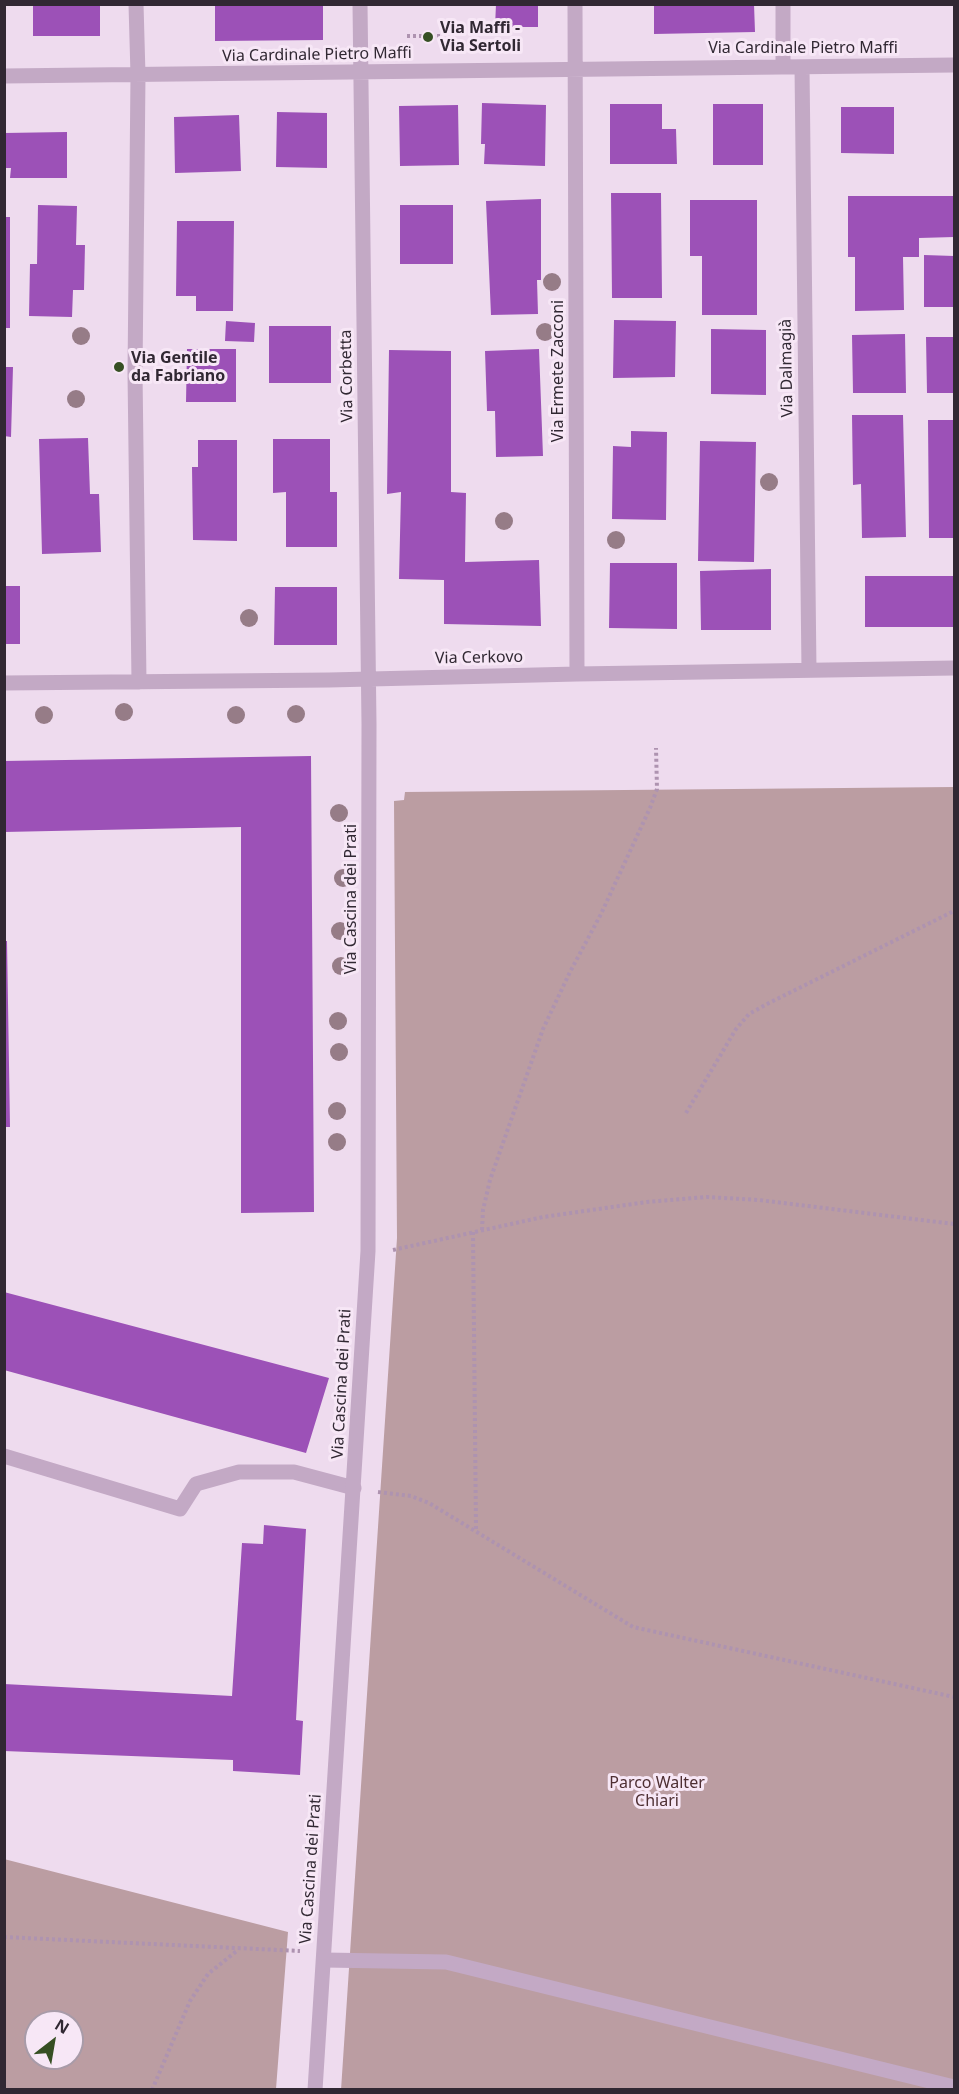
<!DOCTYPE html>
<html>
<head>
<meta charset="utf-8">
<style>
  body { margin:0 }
  #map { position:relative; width:959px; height:2094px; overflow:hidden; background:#eedbee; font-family:"Noto Sans",sans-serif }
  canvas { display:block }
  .frame { position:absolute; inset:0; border:6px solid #312833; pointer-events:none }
  .north { position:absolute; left:24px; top:2010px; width:60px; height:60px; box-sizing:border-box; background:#f7e7f6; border:2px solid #a89ba8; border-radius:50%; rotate:31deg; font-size:16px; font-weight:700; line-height:24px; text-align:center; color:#312833 }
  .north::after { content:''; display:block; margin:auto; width:21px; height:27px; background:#364f23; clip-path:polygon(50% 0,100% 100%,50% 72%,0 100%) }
</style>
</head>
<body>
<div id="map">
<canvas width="959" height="2094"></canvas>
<div class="frame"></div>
<div class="north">N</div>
</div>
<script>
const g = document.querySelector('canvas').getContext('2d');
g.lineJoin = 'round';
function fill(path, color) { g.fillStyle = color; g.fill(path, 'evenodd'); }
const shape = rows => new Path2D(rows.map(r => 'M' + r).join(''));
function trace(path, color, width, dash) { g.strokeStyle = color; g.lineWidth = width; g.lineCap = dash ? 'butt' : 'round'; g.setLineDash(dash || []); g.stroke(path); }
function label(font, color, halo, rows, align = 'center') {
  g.font = font + ' "Noto Sans",sans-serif'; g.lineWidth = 6; g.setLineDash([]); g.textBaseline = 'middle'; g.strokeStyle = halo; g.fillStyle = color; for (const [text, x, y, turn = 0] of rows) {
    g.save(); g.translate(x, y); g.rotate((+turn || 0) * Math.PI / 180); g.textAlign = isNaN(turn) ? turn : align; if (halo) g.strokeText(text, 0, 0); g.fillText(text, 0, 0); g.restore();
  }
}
fill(shape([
  [954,787,954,2089,341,2090,397,1238,394,801,404,800,405,792],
  [4,1859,288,1932,276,2089,5,2089],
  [36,2022,72,2022,72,2058,36,2058]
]), '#bb9da2');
fill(shape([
  [33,4,100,4,100,36,33,36],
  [215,4,323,4,323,40,215,41],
  [496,4,538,4,538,27,495,27],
  [654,4,754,4,755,32,654,34],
  [482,103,546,105,545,166,484,164,485,144,481,144],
  [610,104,662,104,662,129,676,129,677,164,610,164],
  [713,104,763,104,763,165,713,165],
  [458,105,459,165,400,166,399,106],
  [841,107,894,107,894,154,841,153],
  [277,112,327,113,327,168,276,167],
  [239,115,241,171,175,173,174,117],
  [67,132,67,178,10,178,11,168,4,168,4,133],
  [611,193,661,193,662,298,612,298],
  [848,196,954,196,954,237,919,238,919,257,903,257,904,310,855,311,855,257,848,257],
  [541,199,541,280,537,280,538,314,491,315,486,201],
  [690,200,757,200,757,315,702,315,702,256,690,256],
  [38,205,77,206,76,245,85,245,84,290,73,290,72,317,29,316,30,264,37,264],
  [400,205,453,205,453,264,400,264],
  [4,217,10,217,10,328,4,328],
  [177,221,234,221,233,311,196,311,196,296,176,296],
  [924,255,954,256,954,307,924,307],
  [614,320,676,321,675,377,613,378],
  [226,321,255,323,254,342,225,341],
  [269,326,331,326,331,383,269,383],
  [711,329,766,330,766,395,711,394],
  [905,334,906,393,853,393,852,335],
  [926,337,954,337,954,393,927,393],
  [187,349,236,349,236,402,186,402],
  [539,349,543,456,496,457,495,411,487,411,485,351],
  [389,350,451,351,451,492,466,493,465,562,539,560,541,626,444,624,444,580,399,579,401,492,387,494],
  [4,367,13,367,11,437,4,436],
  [852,415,903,415,906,537,862,538,861,484,853,485],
  [928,420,954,420,954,538,929,538],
  [631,431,667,432,666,520,612,519,613,446,631,447],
  [88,438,90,494,99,494,101,552,42,554,39,439],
  [273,439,330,439,330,492,337,492,337,547,286,547,286,492,273,493],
  [198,440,237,440,237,541,193,540,192,467,198,467],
  [700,441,756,442,754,562,698,561],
  [610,563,677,563,677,629,609,628],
  [771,569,771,630,701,630,700,571],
  [865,576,954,576,954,627,865,627],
  [4,586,20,586,20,644,4,644],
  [275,587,337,587,337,645,274,645],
  [311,756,314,1212,241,1213,241,827,4,832,4,761],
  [4,941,7,941,10,1127,4,1127],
  [4,1292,329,1378,306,1453,4,1370],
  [264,1525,306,1529,296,1720,303,1721,300,1775,233,1771,233,1760,4,1751,4,1684,232,1696,242,1543,263,1544]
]), '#9c51b7');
trace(shape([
  [407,36,442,36],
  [686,1113,736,1029,749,1014,769,1003,954,911],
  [482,1230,483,1210,490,1180,543,1029,570,972,601,914,650,808,657,789,656,748],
  [473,1232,476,1529],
  [393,1250,543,1217,647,1202,707,1197,759,1200,954,1224],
  [378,1492,411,1496,429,1503,633,1627,954,1697],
  [4,1937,300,1951],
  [152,2090,190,2001,208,1974,238,1950]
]), '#ae93b0', 4, [3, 3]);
trace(shape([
  [4,1456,180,1509,196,1484,239,1472,294,1472,354,1488],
  [324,1960,446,1962,954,2087]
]), '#c3a9c5', 15);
trace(shape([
  [136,4,138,75,135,373,139,682],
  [575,4,577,674],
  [783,4,783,67],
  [802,67,809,670],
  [4,76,954,65],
  [4,683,329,680,577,674,954,668],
  [315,2090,368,1251,369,724,360,4]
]), '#c3a9c5', 15);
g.fillStyle = '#967c87';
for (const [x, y] of [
  [552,282],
  [545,332],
  [81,336],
  [76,399],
  [769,482],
  [504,521],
  [616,540],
  [249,618],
  [124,712],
  [296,714],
  [44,715],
  [236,715],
  [339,813],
  [343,878],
  [340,931],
  [341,966],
  [338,1021],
  [339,1052],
  [337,1111],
  [337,1142]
]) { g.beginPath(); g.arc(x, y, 9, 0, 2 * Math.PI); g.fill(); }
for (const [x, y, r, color] of [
  [428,37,6,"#364f23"],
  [119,367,6,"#364f23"]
]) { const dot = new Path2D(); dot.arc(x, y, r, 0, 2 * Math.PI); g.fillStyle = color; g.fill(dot); trace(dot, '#f7e7f6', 2); }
label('bold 16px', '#312833', '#f7e7f6', [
  ["Via Maffi -",440,28],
  ["Via Sertoli",440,46],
  ["Via Gentile",131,358],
  ["da Fabriano",131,376]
], 'left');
label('16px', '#312833', '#f7e7f6', [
  ["Via Cardinale Pietro Maffi",803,48],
  ["Via Cardinale Pietro Maffi",317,55,-1],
  ["Via Dalmagià",787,368,-91],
  ["Via Ermete Zacconi",558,371,-90],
  ["Via Corbetta",347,376,-91],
  ["Via Cerkovo",479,658,-1],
  ["Via Cascina dei Prati",351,899,-90],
  ["Via Cascina dei Prati",342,1384,-87],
  ["Via Cascina dei Prati",311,1869,-86]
]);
label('16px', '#4e2f33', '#f7e7f6', [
  ["Parco Walter",657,1783],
  ["Chiari",657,1801]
]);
</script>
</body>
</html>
